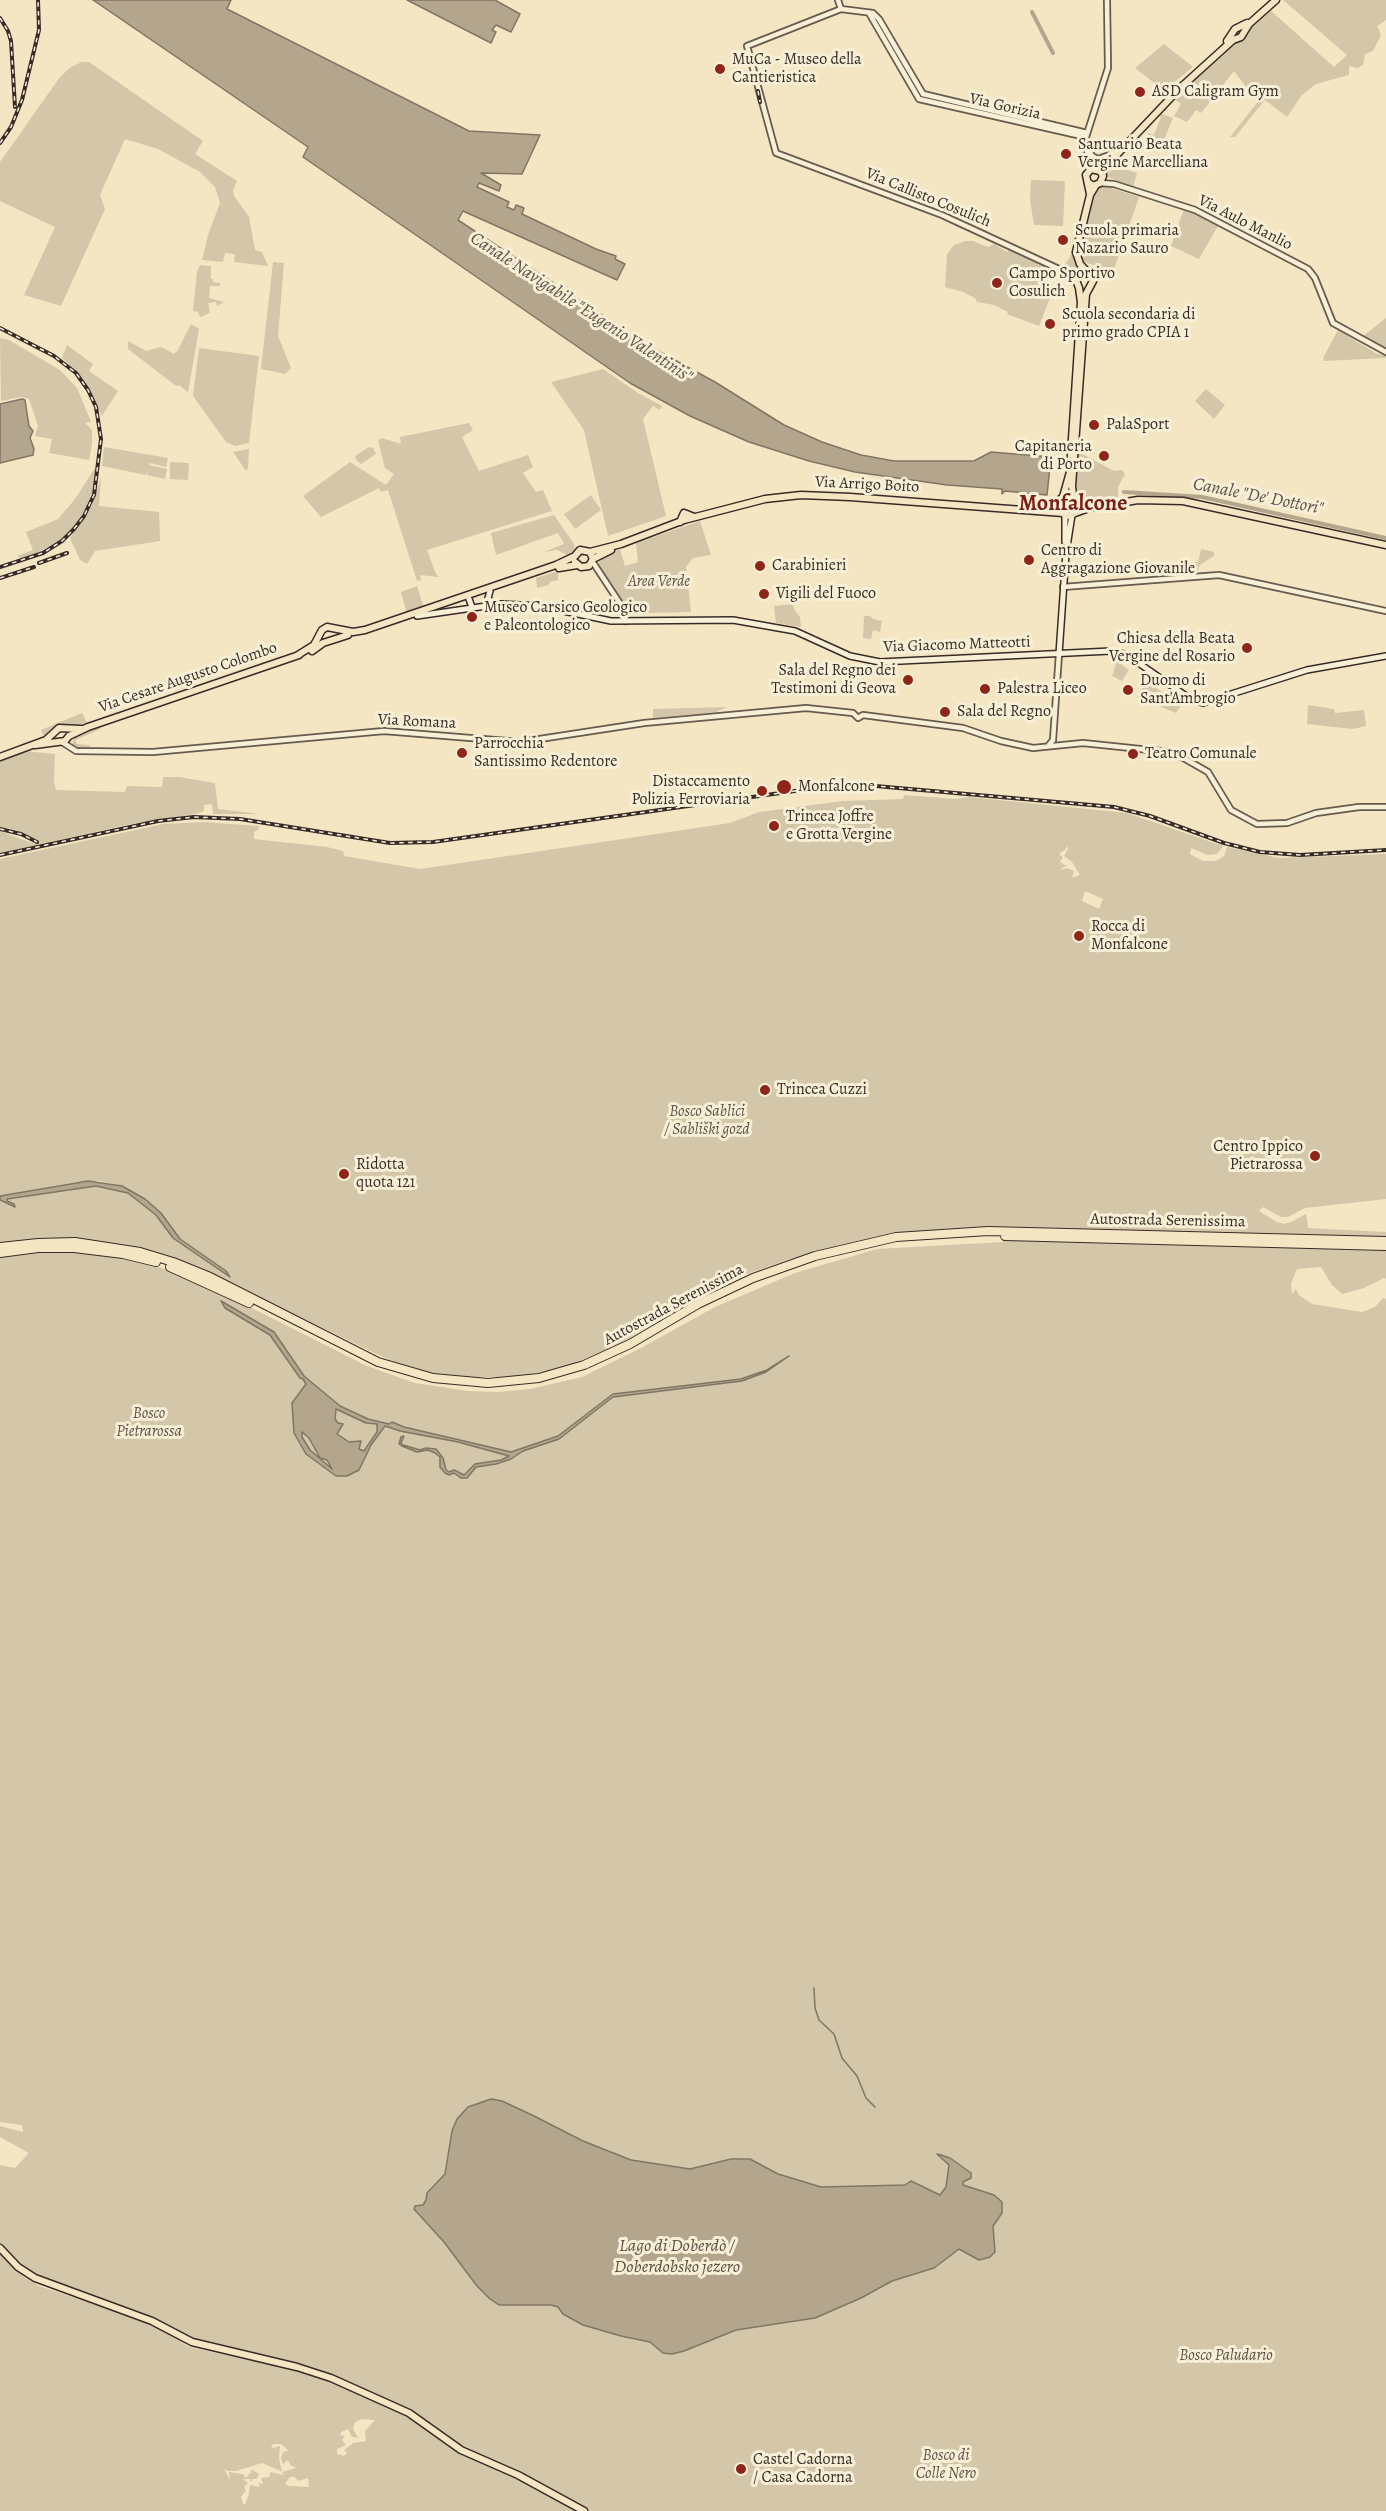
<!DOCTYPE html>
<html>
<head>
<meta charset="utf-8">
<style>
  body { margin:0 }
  canvas { display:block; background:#f4e6c2 }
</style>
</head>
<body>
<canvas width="1386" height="2511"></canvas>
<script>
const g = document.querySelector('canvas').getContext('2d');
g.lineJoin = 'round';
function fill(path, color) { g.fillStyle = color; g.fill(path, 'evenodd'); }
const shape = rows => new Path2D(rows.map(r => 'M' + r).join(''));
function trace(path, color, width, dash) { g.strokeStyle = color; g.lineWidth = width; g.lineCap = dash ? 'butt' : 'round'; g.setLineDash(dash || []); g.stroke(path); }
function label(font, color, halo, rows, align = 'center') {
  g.font = font + ' Alegreya,serif'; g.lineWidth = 6; g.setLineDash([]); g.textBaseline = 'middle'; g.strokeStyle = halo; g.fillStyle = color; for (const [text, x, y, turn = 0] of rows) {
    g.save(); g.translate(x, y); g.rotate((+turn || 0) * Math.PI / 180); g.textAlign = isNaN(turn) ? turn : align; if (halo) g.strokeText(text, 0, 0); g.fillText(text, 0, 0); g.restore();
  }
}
fill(shape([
  [1283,0,1386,0,1386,20,1377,26,1381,35,1373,51,1365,54,1363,65,1358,68,1349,66,1349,75,1316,84,1302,95,1287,117,1265,100,1235,137,1230,137,1260,99,1252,95,1234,71,1201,113,1196,110,1187,122,1174,116,1181,104,1173,98,1234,42,1244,40,1246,31,1270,10,1334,67,1347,55],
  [1164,44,1193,67,1173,83,1167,93,1135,68],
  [82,62,89,62,203,141,195,154,237,181,233,190,234,196,249,217,255,250,262,252,268,266,234,262,235,254,225,253,223,262,202,260,208,235,220,203,215,187,200,172,158,149,125,139,100,195,105,209,61,306,24,295,55,227,0,201,0,162,60,77,71,67],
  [1159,113,1173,118,1163,142,1148,136,1148,133,1154,135,1161,117,1157,115],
  [1118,163,1125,169,1137,173,1133,187,1106,176],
  [1031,180,1065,181,1063,226,1034,225,1030,200],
  [1102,185,1139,197,1113,272,1082,261,1080,254,1093,196,1096,189],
  [1184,209,1218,226,1199,259,1171,246],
  [965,241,973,241,988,247,994,244,1007,252,1009,250,1053,270,1048,280,1050,298,1039,326,1007,314,1008,312,994,305,977,302,975,298,963,292,945,287,947,254,954,245],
  [1074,242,1077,267,1073,272,1063,267,1070,257],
  [273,262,284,263,278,336,291,368,285,374,261,369],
  [200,265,211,266,211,279,213,279,213,282,220,283,220,286,210,286,209,298,224,302,217,306,216,302,208,303,210,313,200,317,198,312,193,311,197,272],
  [1386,318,1386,346,1383,349,1362,337],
  [191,324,199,329,188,392,179,385,176,386,128,349,128,341,146,351,161,347,174,354,178,350],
  [1338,330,1377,354,1386,355,1386,358,1324,361,1323,358],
  [0,338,9,340,60,370,77,388,91,422,85,423,92,430,92,444,89,460,49,453,52,439,35,436,38,426,29,399,21,397,1,401],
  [67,345,93,364,89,371,118,391,102,416,83,378,62,358],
  [199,348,259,356,249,443,235,446,226,442,193,396],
  [603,369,638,393,662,406,660,410,653,406,643,419,666,516,608,536,584,430,551,382],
  [1206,389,1225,405,1214,419,1195,401],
  [469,423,473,430,462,437,479,471,528,455,533,467,523,473,536,492,543,490,552,511,427,550,436,574,439,577,420,575,421,580,417,581,388,490,381,492,379,488,321,517,303,496,350,462,386,485,394,474,385,468,378,440,382,438,401,444,400,437],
  [104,447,168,458,166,467,150,463,149,465,167,469,165,479,147,475,148,470,146,475,102,466],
  [369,447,373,448,376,454,361,464,356,460,355,456],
  [249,449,248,468,246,471,233,452],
  [1079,452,1114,471,1122,470,1125,474,1118,487,1118,497,1088,504,1075,501,1074,487],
  [170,462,189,463,188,480,170,479],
  [95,468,97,478,90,503,68,536,39,552,21,558,17,556,33,550,26,532,58,519,75,499],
  [101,477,99,506,159,512,160,541,95,551,87,564,80,560,70,538,92,505],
  [591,495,601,510,575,529,564,514],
  [554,515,574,544,575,549,569,556,557,550,544,552,564,544,558,533,496,555,491,533],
  [700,521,711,555,693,558,686,567,691,612,642,613,641,607,634,608,627,612,599,564,598,559,620,549,625,566,638,562,636,543],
  [1201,549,1214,552,1214,556,1200,565,1197,572,1189,573,1191,562,1198,562],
  [558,571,558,580,550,582,549,585,537,588,536,578],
  [417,586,424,608,407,614,401,592],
  [793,604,794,609,800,617,801,627,776,623,774,606],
  [864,616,870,616,873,619,882,621,880,632,873,630,871,639,863,638],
  [1117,661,1129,670,1122,681,1112,676],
  [1146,681,1181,705,1176,713,1137,697],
  [1308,705,1334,709,1335,713,1364,710,1366,726,1353,729,1307,724],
  [727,707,716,712,653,718,653,709],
  [82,713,88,725,70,727,60,725,46,737,43,735,41,730],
  [99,725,101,729,75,740,77,744,89,745,91,748,76,748,72,745,75,735],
  [24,751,55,754,54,781,56,790,125,792,127,786,162,787,163,777,179,777,215,783,218,809,260,814,213,814,212,804,204,805,204,811,196,814,126,825,0,853,0,831,35,844,38,840,16,830,0,827,0,759],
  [904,795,955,799,969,797,1127,813,1223,846,1217,854,1208,855,1191,848,1190,854,1203,861,1216,861,1224,856,1227,847,1279,858,1386,854,1386,1199,1305,1208,1288,1217,1281,1217,1263,1207,1259,1211,1277,1222,1284,1224,1291,1222,1306,1214,1308,1228,1386,1232,1386,1237,981,1228,876,1237,787,1260,747,1274,653,1323,618,1345,559,1369,514,1377,469,1377,424,1373,385,1358,226,1282,153,1252,111,1243,81,1240,0,1244,0,1200,15,1207,14,1204,6,1201,7,1199,79,1187,107,1187,128,1193,138,1199,156,1215,173,1238,229,1276,226,1271,180,1240,161,1213,145,1199,122,1186,100,1181,76,1182,0,1196,0,859,163,824,204,822,259,826,259,829,254,832,254,839,327,847,343,851,344,856,420,869,730,823,759,812,843,801,903,799],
  [1067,845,1068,849,1064,856,1072,862,1080,875,1072,878,1074,871,1067,868,1061,870,1063,867,1067,866,1060,862,1063,857,1059,854,1066,849],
  [1085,891,1103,899,1099,909,1082,901],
  [1003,1239,1386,1250,1386,1279,1384,1278,1364,1288,1342,1294,1332,1285,1321,1267,1297,1269,1291,1284,1292,1294,1296,1289,1299,1295,1312,1304,1362,1312,1375,1307,1383,1298,1386,1299,1386,2511,586,2511,517,2471,455,2445,415,2415,335,2377,203,2343,148,2316,49,2283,25,2271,0,2246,0,2165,15,2168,29,2153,0,2137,0,2126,23,2132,22,2125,0,2122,0,1257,41,1252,69,1251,115,1256,146,1263,175,1272,226,1295,367,1366,415,1383,468,1391,497,1392,530,1389,582,1377,641,1348,715,1307,795,1273,877,1249,1003,1242],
  [0,2252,24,2277,39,2286,148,2322,189,2347,314,2374,346,2387,407,2415,458,2452,516,2477,578,2511,0,2511],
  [362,2419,375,2420,365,2431,366,2441,353,2443,344,2450,347,2453,344,2456,337,2454,337,2449,346,2445,342,2440,345,2436,340,2435,341,2432,348,2429,352,2437,358,2438,353,2429,355,2422],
  [273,2444,281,2444,289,2451,282,2452,284,2454,282,2454,281,2459,283,2464,288,2460,290,2465,296,2468,282,2472,279,2459,280,2446,273,2448,271,2447],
  [262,2463,281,2471,284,2475,270,2472,270,2477,261,2478,263,2484,258,2483,260,2487,250,2485,249,2494,245,2504,243,2504,241,2497,246,2490,244,2487,248,2483,243,2479,251,2479,249,2483,253,2479,257,2479,259,2474,251,2469,251,2473,253,2473,250,2473,246,2478,243,2474,229,2472,230,2480,224,2469,228,2471,236,2471],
  [290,2477,295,2477,298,2481,308,2478,309,2487,289,2486,285,2484]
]), '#d4c6a8');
const water = shape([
  [93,0,231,0,227,9,469,131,540,135,522,174,481,173,501,185,499,191,479,183,477,187,509,202,507,207,514,210,516,205,524,208,522,214,596,249,616,256,615,259,625,264,617,280,463,211,458,220,649,346,715,382,784,425,822,442,861,455,894,461,974,461,991,452,1051,457,1047,495,1005,491,1002,494,1002,489,947,485,855,472,809,461,749,442,690,416,630,383,303,157,308,147,93,0],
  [407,0,495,0,520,14,511,32,496,25,492,30,496,32,491,43,407,0],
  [22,399,25,400,29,426,33,431,30,438,34,449,33,455,0,463,0,404,22,399],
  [88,1181,122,1186,145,1199,161,1213,180,1239,226,1271,230,1277,173,1238,156,1215,128,1193,96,1186,7,1199,7,1201,14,1204,15,1207,0,1200,0,1196,88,1181],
  [221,1301,274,1332,304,1376,340,1406,368,1419,389,1424,392,1422,404,1427,511,1452,558,1436,613,1394,741,1379,767,1370,789,1356,766,1372,742,1381,613,1397,559,1439,523,1451,511,1459,496,1464,476,1467,467,1478,461,1478,454,1473,449,1475,445,1473,440,1467,440,1457,435,1453,428,1450,417,1452,402,1446,399,1444,401,1437,404,1436,401,1443,403,1445,420,1450,426,1448,436,1449,443,1458,446,1470,449,1472,454,1470,464,1475,475,1464,501,1460,509,1456,458,1442,400,1431,385,1426,371,1445,359,1470,347,1476,336,1476,306,1454,294,1433,292,1403,306,1384,303,1379,300,1378,270,1335,225,1308,221,1301],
  [336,1409,366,1423,377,1424,377,1432,364,1451,359,1449,361,1441,349,1442,337,1434,343,1424,338,1423,335,1419,336,1409],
  [302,1432,309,1438,320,1458,327,1460,332,1469,310,1450,302,1437,302,1432],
  [491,2099,502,2101,534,2116,583,2141,631,2160,690,2169,731,2159,750,2159,778,2174,821,2187,905,2185,911,2181,940,2195,946,2187,949,2165,937,2154,941,2155,950,2158,971,2173,971,2178,963,2182,963,2185,994,2195,1002,2202,1002,2213,993,2226,995,2252,990,2257,979,2260,959,2249,934,2268,892,2281,861,2298,815,2318,736,2330,684,2351,672,2354,663,2353,650,2342,621,2336,583,2325,563,2314,558,2307,551,2305,499,2305,490,2299,477,2286,444,2242,414,2209,415,2206,423,2205,426,2200,427,2193,445,2174,452,2131,457,2119,468,2107,491,2099]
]);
fill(water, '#b4a68d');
trace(water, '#827564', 1.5);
trace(shape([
  [814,1988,815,2008,819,2020,834,2034,842,2058,857,2076,866,2098,875,2107]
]), '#827564', 1.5);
trace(shape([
  [1032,12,1053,53],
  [1124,492,1202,497,1386,538]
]), '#b4a68d', 4);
const tertiary = shape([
  [838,0,841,9],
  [869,13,919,99,1086,137],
  [1088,148,1092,156,1098,159,1115,153],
  [1089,171,1086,137,1108,68,1107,0],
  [1100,183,1114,184,1195,210,1308,269,1315,278,1333,323,1386,352],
  [1078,275,1061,270,942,215,776,153,747,46,841,9,873,13,879,19,923,94,1087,133],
  [592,561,619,602,626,621],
  [1063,587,1219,575,1386,611],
  [62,742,76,751,153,752,384,731,520,742,644,723,806,708,853,713,858,718,863,715,963,728,1001,741,1033,748,1083,743,1169,752,1180,756,1208,772,1231,810,1257,824,1287,823,1316,813,1359,807,1386,807],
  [1049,745,1053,740,1059,654]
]);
const secondary = shape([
  [1065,542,1065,515],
  [490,591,488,598,493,604],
  [469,599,472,607],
  [417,616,500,604,540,606,611,621,733,620,795,631,850,656,880,662,1111,651,1127,655,1192,700,1203,703,1307,670,1386,656],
  [1059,654,1066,553,1072,515]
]);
const primary = shape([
  [1227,41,1235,29,1247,23],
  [1096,169,1107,161],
  [1102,174,1108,164,1180,88,1233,40,1241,37,1249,24,1276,0],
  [1089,183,1093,186,1100,183,1103,176,1100,171,1091,169,1086,175,1090,194],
  [1070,469,1081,302,1079,288,1076,280,1080,273,1087,273],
  [1063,505,1062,511,1065,515,1070,516,1075,513,1072,486,1086,294,1093,281,1091,276,1080,264,1076,252,1090,195,1096,185],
  [1041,508,1056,503,1063,497,1070,472],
  [1075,513,1089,508,1138,500,1183,501,1386,545],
  [680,522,684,513,694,517],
  [593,559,611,550],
  [575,562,581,567,589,566,593,559,590,552],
  [559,568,577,565],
  [312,651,323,643,348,635],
  [298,655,314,645,322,630,327,627,353,632,365,630,556,565,575,556,580,550,590,552,621,544,684,520,765,499,801,495,850,497,1063,513],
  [35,745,65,741,69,736,88,727,299,655],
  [0,757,46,740,59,728,81,729],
  [0,2248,18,2267,35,2278,152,2321,192,2342,297,2367,331,2378,409,2413,461,2450,518,2475,584,2511]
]);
const motorway = shape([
  [1005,1236,1386,1246],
  [0,1247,38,1243,75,1242,140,1252,173,1262,210,1277,378,1362,433,1378,488,1383,539,1378,584,1365,630,1344,698,1304,753,1278,815,1256,896,1237,988,1231,1386,1241],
  [0,1253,38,1248,74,1248,123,1254,156,1262],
  [170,1267,249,1303]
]);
trace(tertiary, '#675a4e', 8);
trace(secondary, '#382b27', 8);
trace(primary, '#382b27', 9);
trace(motorway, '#382b27', 10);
trace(tertiary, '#f8efd7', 4.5);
trace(secondary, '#f8efd7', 5);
trace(primary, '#f4e6c2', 6);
trace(motorway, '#f4e6c2', 8);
const rail = shape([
  [0,18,8,31,11,41,15,107],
  [758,91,760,102],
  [0,143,11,127,22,100,39,30,38,0],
  [0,328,54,356,76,373,88,390,96,407,101,439,94,495,84,516,74,529,62,541,43,553,0,567],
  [39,563,67,553],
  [0,578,34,567],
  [0,829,21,834,37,842],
  [0,855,158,821,194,817,240,819,390,843,433,842,830,786,853,784,1114,807,1150,816,1224,843,1260,852,1300,855,1386,850]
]);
trace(rail, '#382b27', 4);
trace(rail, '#f8efd7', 1.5, [4.5]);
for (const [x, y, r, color] of [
  [720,69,6,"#8f2418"],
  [1140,92,6,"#8f2418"],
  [1066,154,6,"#8f2418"],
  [1063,240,6,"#8f2418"],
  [997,283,6,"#8f2418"],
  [1050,324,6,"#8f2418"],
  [1094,425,6,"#8f2418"],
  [1104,456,6,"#8f2418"],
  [1029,560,6,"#8f2418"],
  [760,566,6,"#8f2418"],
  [764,594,6,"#8f2418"],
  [472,617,6,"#8f2418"],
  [1247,648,6,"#8f2418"],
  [908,680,6,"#8f2418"],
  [985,689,6,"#8f2418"],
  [1128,690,6,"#8f2418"],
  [945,712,6,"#8f2418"],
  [462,753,6,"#8f2418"],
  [1133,754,6,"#8f2418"],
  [784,787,8,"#8f2418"],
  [762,791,6,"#8f2418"],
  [774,826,6,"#8f2418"],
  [1079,936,6,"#8f2418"],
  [765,1090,6,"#8f2418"],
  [1315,1156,6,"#8f2418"],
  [344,1174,6,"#8f2418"],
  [741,2469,6,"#8f2418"]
]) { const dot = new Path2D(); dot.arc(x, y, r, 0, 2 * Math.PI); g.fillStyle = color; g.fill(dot); trace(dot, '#f8efd7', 2); }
label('16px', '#382b27', '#f8efd7', [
  ["MuCa - Museo della",732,60],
  ["Cantieristica",732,78],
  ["ASD Caligram Gym",1152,92],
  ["Santuario Beata",1078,145],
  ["Vergine Marcelliana",1078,163],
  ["Scuola primaria",1075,231],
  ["Nazario Sauro",1075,249],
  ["Campo Sportivo",1009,274],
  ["Cosulich",1009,292],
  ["Scuola secondaria di",1062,315],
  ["primo grado CPIA 1",1062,333],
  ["PalaSport",1106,425],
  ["Capitaneria",1092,447,"right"],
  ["di Porto",1092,465,"right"],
  ["Centro di",1041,551],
  ["Aggragazione Giovanile",1041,569],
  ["Carabinieri",772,566],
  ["Vigili del Fuoco",776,594],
  ["Museo Carsico Geologico",484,608],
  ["e Paleontologico",484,626],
  ["Chiesa della Beata",1235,639,"right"],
  ["Vergine del Rosario",1235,657,"right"],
  ["Sala del Regno dei",896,671,"right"],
  ["Testimoni di Geova",896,689,"right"],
  ["Duomo di",1140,681],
  ["Sant'Ambrogio",1140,699],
  ["Palestra Liceo",997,689],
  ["Sala del Regno",957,712],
  ["Parrocchia",474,744],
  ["Santissimo Redentore",474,762],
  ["Teatro Comunale",1145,754],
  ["Distaccamento",750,782,"right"],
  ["Polizia Ferroviaria",750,800,"right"],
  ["Monfalcone",798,787],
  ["Trincea Joffre",786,817],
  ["e Grotta Vergine",786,835],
  ["Rocca di",1091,927],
  ["Monfalcone",1091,945],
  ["Trincea Cuzzi",777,1090],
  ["Centro Ippico",1303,1147,"right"],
  ["Pietrarossa",1303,1165,"right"],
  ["Ridotta",356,1165],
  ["quota 121",356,1183],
  ["Castel Cadorna",753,2460],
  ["/ Casa Cadorna",753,2478]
], 'left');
label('16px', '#382b27', '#f8efd7', [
  ["Via Gorizia",1005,107,13],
  ["Via Callisto Cosulich",928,198,22],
  ["Via Aulo Manlio",1245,223,27],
  ["Via Arrigo Boito",867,485,3],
  ["Via Giacomo Matteotti",957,645,-2],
  ["Via Cesare Augusto Colombo",188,678,-19],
  ["Via Romana",417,722,3],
  ["Autostrada Serenissima",1168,1221,1],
  ["Autostrada Serenissima",674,1305,-28]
]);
label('italic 16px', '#5f5247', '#f8efd7', [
  ["Area Verde",659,582],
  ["Bosco Sablici",707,1112],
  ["/ Sabliški gozd",707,1130],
  ["Bosco",149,1414],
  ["Pietrarossa",149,1432],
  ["Bosco Paludario",1226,2356],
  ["Bosco di",946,2456],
  ["Colle Nero",946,2474]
]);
label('italic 18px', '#5d5046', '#f8efd7', [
  ["Canale Navigabile \"Eugenio Valentinis\"",581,308,33],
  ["Canale \"De' Dottori\"",1258,497,11],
  ["Lago di Doberdò /",677,2247],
  ["Doberdobsko jezero",677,2268]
]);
label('bold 22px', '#7a1f14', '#f8efd7', [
  ["Monfalcone",1073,505]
]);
</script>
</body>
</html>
